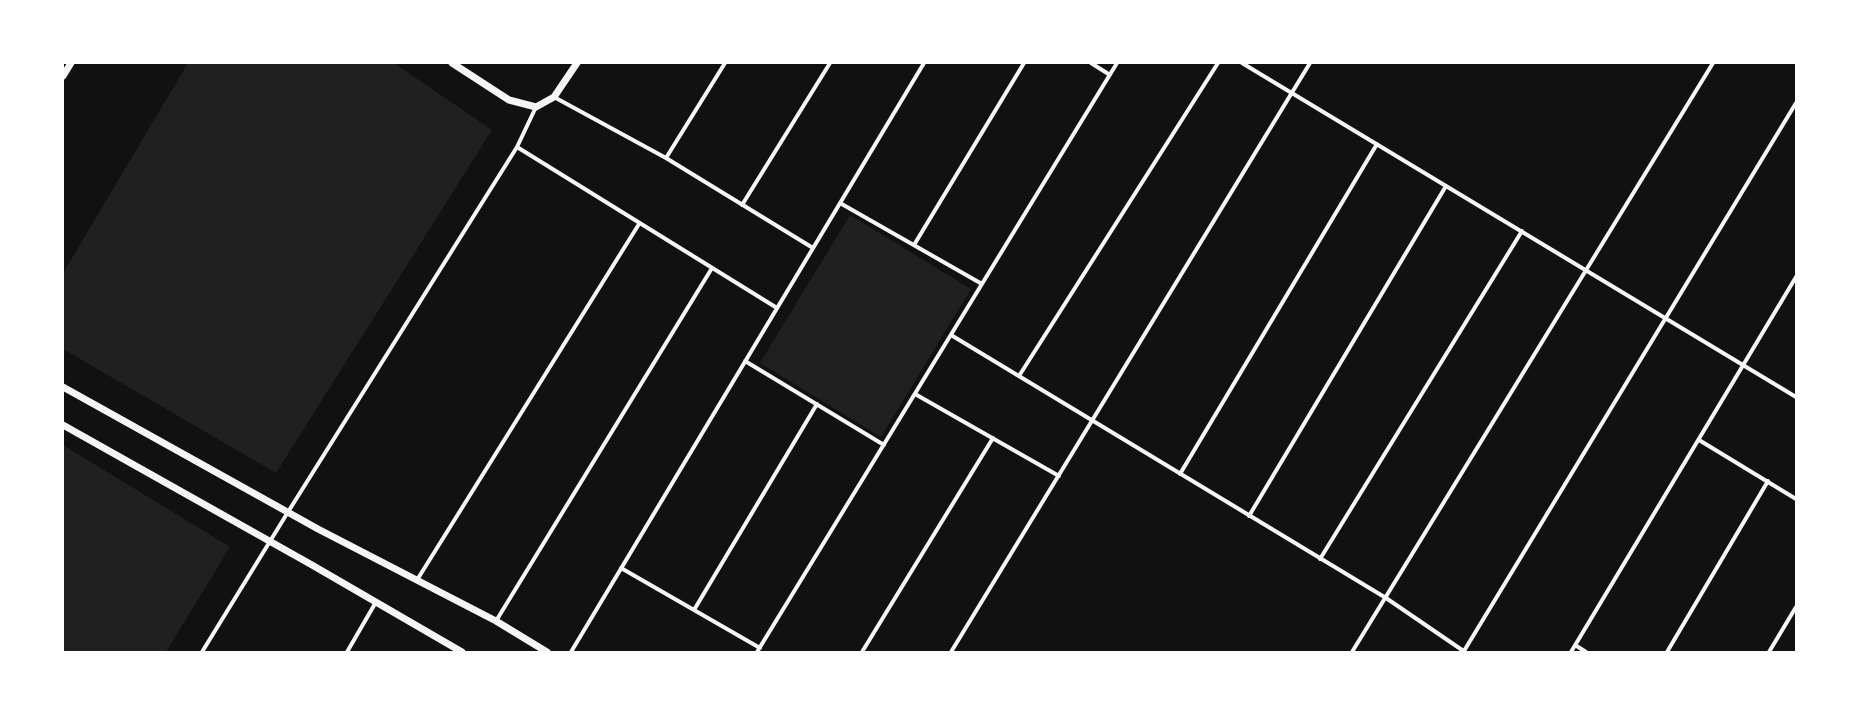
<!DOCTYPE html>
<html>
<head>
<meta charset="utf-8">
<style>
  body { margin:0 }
  #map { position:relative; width:1859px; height:715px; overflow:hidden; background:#111; font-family:"PT Sans",sans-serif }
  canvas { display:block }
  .frame { position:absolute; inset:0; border:64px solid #fff; pointer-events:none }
</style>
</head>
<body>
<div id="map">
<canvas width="1859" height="715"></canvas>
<div class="frame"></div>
</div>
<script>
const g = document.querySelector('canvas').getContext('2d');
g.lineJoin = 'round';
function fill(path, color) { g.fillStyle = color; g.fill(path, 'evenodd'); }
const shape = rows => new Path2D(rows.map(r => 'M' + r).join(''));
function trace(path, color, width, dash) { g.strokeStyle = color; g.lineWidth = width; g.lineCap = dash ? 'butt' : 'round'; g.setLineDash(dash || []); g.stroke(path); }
fill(shape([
  [188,63,394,63,492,130,276,473,63,349,63,273],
  [850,215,971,289,881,437,760,363],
  [63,445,230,547,166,652,63,652]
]), '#202020');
trace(shape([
  [1091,63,1110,75],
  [1242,63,1796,397],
  [554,97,666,158,813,248],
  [517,147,777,308],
  [666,158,725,63],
  [840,203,982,284],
  [742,205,830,63],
  [914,245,1024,63],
  [951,335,1386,598,1465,652],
  [745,361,884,445],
  [1019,376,1218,63],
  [915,394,1059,476],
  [1699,440,1796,499],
  [1180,474,1377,144],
  [1249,516,1446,186],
  [1320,559,1522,231],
  [621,568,760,648],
  [417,580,639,224],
  [694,610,817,404],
  [496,621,712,268],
  [1575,645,1586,652],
  [1464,651,1796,103],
  [202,652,288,512,517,147,536,107],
  [347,652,376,602],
  [571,652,924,63],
  [757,652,1117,63],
  [862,652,993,438],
  [951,652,1310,63],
  [1352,652,1713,63],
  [1571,652,1796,277],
  [1667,652,1768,481],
  [1769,652,1796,607]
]), '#f5f5f5', 4);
trace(shape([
  [452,63,509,100,536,107,554,97,577,63],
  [63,76,71,63],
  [63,387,318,529,496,621,547,652],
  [63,425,312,565,462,652]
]), '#f5f5f5', 7);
</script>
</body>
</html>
